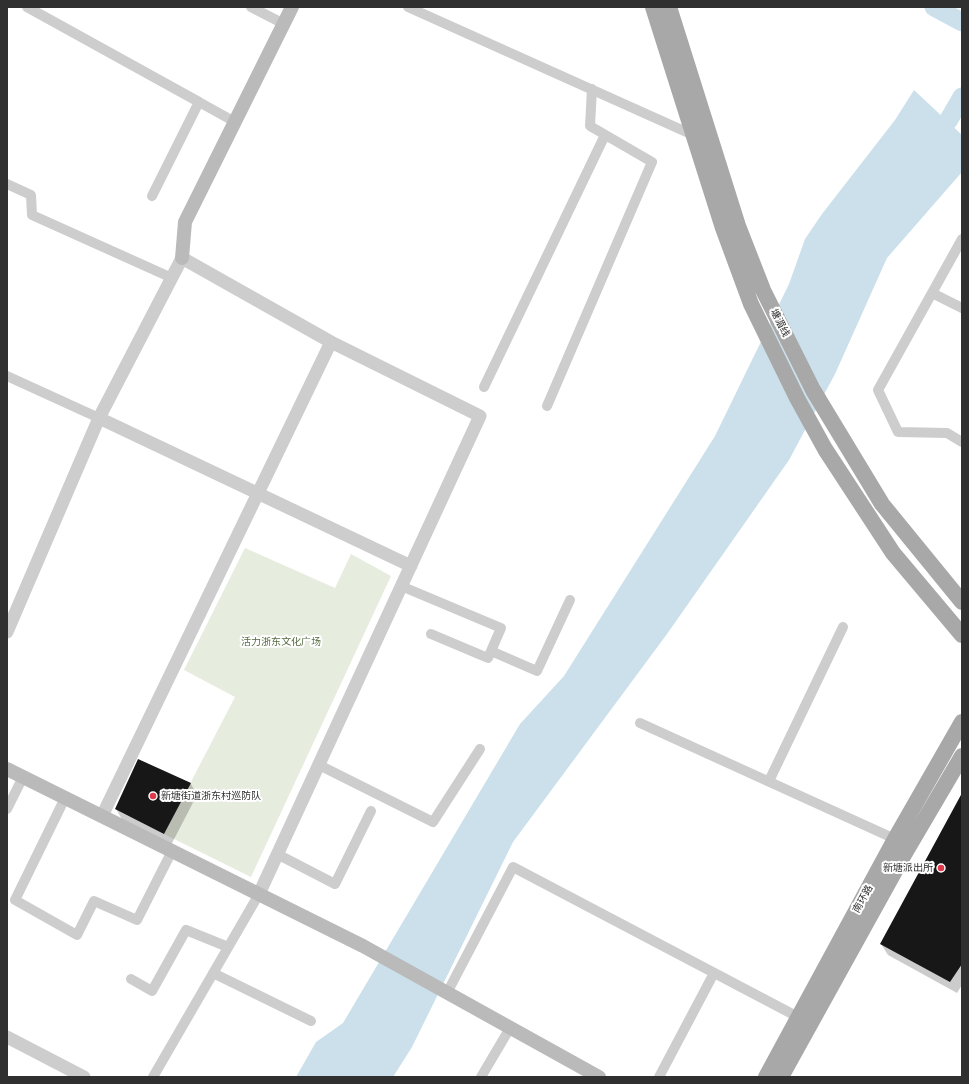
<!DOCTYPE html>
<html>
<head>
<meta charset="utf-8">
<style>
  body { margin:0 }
  #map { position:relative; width:969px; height:1084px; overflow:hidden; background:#fff; font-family:Mulish,sans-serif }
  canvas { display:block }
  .frame { position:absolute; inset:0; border:8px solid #303030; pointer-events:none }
</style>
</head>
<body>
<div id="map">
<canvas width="969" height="1084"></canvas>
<div class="frame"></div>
</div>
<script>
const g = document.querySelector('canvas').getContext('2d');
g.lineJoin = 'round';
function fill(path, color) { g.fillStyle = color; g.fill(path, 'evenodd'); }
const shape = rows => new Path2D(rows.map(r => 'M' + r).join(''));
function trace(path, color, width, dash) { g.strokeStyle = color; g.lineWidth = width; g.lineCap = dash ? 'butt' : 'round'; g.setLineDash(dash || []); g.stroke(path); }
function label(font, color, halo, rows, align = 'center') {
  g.font = font + ' Mulish,"Noto Sans SC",sans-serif'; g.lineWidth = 4; g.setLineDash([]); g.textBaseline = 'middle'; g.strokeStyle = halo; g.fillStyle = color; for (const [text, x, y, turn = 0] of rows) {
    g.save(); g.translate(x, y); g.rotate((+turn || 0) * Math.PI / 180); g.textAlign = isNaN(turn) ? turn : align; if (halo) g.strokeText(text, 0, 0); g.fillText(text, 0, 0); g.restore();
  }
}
fill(shape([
  [245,548,335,588,351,554,391,576,251,877,164,834,235,697,184,670]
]), '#e6ecde');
fill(shape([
  [914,90,962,135,962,172,887,258,835,374,789,460,667,634,513,842,412,1047,393,1077,296,1077,316,1042,343,1023,520,724,564,676,715,436,789,284,805,239,822,214,895,120]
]), '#cbe0eb');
fill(shape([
  [139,760,191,784,197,795,171,845,123,821,116,809],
  [962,795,962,985,957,993,888,955,881,944]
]), '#0003');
trace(shape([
  [934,7,962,22],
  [948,121,962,97]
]), '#cbe0eb', 19);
fill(shape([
  [138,759,191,783,164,834,115,809],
  [962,793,962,964,950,982,880,944]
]), '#171717');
trace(shape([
  [27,7,199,102],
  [251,7,284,24],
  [408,7,693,135],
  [7,184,31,195,32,215,172,278],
  [152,196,199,102,235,122],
  [932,293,962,239],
  [962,308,932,293,878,390,898,432,947,433,962,442],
  [7,376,99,418],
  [484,387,605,135],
  [547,406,652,162,590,126,592,89],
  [401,586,501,628,488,658,431,634],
  [491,651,537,671,570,600],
  [640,723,895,839],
  [319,765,433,822,480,749],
  [769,781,843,627],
  [65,798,15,900,77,935,94,901,137,920,172,851],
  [7,809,23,777],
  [277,854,335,884,371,811],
  [213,973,311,1021],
  [131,979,152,991,186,930,228,947],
  [447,993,513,867,798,1017],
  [153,1077,259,894],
  [481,1077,510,1028],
  [659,1077,714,973]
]), '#cdcdcd', 10);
trace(shape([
  [99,418,182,258,331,342],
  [7,632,99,418,411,566],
  [102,816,331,342,480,416,259,894],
  [7,1037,84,1077]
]), '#cdcdcd', 13);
trace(shape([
  [182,258,185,222,292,7],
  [7,769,363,946,599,1077]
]), '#bababa', 14);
trace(shape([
  [653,7,723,228,751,304,797,398,825,449,893,553,962,635],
  [669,7,738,226,763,290,813,390,882,504,962,602],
  [766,1077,895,839,962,722],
  [781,1077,905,853,962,756]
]), '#a8a8a8', 16);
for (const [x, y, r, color] of [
  [153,796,4,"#df3a4b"],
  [941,868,4,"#df3a4b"]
]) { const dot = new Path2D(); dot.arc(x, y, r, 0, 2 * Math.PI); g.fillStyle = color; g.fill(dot); trace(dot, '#fff', 1.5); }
label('10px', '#303030', '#fff', [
  ["塘湄线",780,323,63],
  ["南环路",863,899,-61]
]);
label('10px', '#546a3e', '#fff', [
  ["活力浙东文化广场",281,642]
]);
label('10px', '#303030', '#fff', [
  ["新塘街道浙东村巡防队",161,796],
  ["新塘派出所",933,868,"right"]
], 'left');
</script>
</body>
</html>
